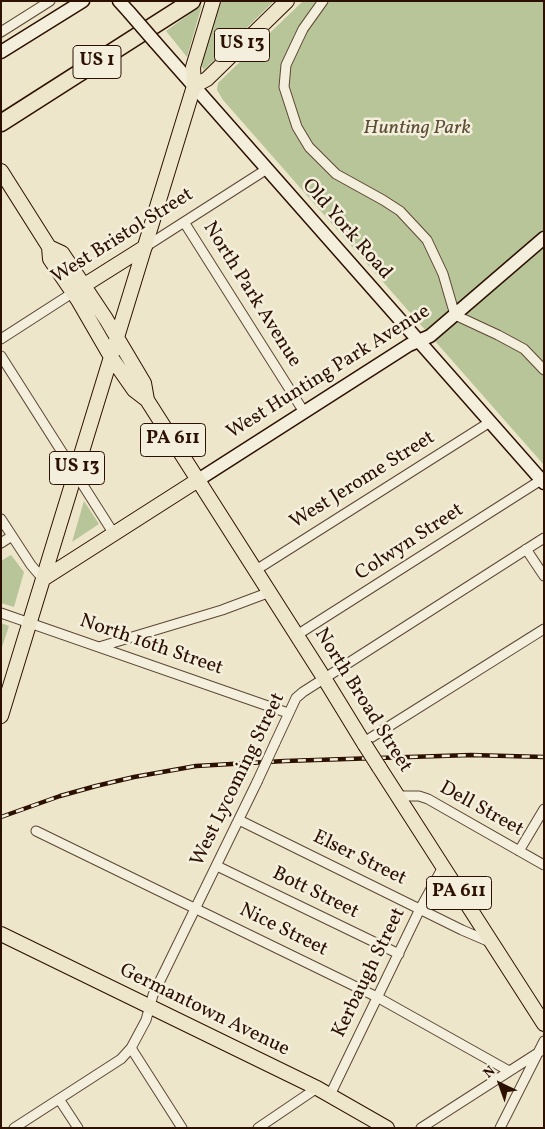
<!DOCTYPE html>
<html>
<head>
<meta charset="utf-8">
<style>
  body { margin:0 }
  #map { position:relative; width:545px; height:1129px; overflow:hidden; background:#eee6cb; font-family:Vollkorn,serif }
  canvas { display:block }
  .frame { position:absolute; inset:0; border:2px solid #2c1000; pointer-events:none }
  .north { position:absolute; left:475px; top:1059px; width:50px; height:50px; -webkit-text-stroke:4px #f4efdd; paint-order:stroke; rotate:318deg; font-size:14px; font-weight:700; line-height:20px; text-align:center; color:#2c1000 }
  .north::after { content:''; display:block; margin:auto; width:18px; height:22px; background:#2c1000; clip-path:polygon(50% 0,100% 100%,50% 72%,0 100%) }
</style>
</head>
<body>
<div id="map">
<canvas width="545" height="1129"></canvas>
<div class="frame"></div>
<div class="north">N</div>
</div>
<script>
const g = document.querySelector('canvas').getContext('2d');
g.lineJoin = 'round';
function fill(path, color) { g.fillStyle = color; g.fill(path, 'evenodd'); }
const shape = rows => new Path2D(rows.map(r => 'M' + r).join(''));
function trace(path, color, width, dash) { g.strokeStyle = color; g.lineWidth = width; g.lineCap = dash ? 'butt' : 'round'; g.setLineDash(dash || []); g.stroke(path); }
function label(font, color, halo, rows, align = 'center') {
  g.font = font + ' Vollkorn,serif'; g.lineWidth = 5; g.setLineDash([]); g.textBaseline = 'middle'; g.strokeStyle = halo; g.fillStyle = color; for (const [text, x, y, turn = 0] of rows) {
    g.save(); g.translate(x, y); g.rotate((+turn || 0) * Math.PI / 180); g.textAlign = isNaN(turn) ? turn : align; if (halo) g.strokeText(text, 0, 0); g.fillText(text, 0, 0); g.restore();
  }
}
fill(shape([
  [219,1,274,1,204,70,200,64],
  [303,1,544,1,544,465,223,100,217,90,218,83],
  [202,5,187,57,166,31],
  [84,501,99,524,72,542],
  [11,555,24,572,14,607,1,603,1,561],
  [1,623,9,626,1,650]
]), '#b8c598');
const street = shape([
  [323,1,303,29,286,65,284,87,297,127,309,147,336,174,383,200,400,211,427,240,443,274,455,315,498,335,524,349,544,370],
  [1,32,50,1],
  [184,222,304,412],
  [145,247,267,169],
  [1,339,77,290],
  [1,356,114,534],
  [1,519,31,565,43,579],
  [1,543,12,536],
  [526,549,544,576],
  [256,570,490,422],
  [1,613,288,713],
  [297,635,541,480],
  [99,647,222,610,270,592],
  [364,742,544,629],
  [275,743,296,698,303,692,544,538],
  [398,796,419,796,428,799,544,865],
  [239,820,462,930,490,942],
  [36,831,377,997,509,1071],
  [519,851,544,809],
  [217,866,399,954],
  [131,1048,182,1128],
  [330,1095,420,909,443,867],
  [59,1099,78,1128],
  [14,1128,121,1059,131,1048,146,1020,153,995,257,782],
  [258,1128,317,1088],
  [421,1128,544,1049],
  [500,1128,544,1041]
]);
const secondary = shape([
  [119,1,129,12],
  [155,42,544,483],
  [1,52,83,1],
  [198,480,409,345,430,336,544,238]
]);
const primary = shape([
  [194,86,207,79,287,1],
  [1,171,49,247,50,259,78,300,111,357,134,390,147,400],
  [49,247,62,253,106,319,144,383,147,400,324,678,365,745],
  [83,286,145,247],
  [43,579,198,480],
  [1,716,194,86,193,67,213,1],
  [379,767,544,1024],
  [1,934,317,1088,387,1128]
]);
const highway = shape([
  [1,123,192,1]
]);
trace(street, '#5c4633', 11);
trace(secondary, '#2c1000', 15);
trace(primary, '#2c1000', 16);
trace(highway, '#2c1000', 19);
trace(street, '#f4efdd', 9);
trace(secondary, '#f4efdd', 12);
trace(primary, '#eee6cb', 14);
trace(highway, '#eee6cb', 16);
const rail = shape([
  [1,817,60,796,96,786,134,777,196,766,285,761,471,755,544,757]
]);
trace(rail, '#2c1000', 4.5);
trace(rail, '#f4efdd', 2.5, [8]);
const streetBridge = shape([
  [257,782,275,743]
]);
const secondaryBridge = shape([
  [129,12,155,42]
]);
const primaryBridge = shape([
  [365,745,379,767]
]);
trace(streetBridge, '#5c4633', 11, []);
trace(secondaryBridge, '#2c1000', 15, []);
trace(primaryBridge, '#2c1000', 16, []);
trace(streetBridge, '#f4efdd', 9);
trace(secondaryBridge, '#f4efdd', 12);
trace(primaryBridge, '#eee6cb', 14);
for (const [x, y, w] of [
  [242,45,55],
  [97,62,48],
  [173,440,65],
  [77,468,55],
  [459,893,65]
]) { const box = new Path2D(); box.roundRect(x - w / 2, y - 16.5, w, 33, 4); g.fillStyle = '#f4efdd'; g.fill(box); trace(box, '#2c1000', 1); }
label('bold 19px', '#2c1000', null, [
  ["US 13",242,45],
  ["US 1",97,62],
  ["PA 611",173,440],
  ["US 13",77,468],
  ["PA 611",459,893]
]);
label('italic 20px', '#5d4f35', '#f4efdd', [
  ["Hunting Park",417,129]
]);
label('20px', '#2c1000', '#f4efdd', [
  ["Old York Road",346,230,49],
  ["West Bristol Street",123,237,-32],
  ["North Park Avenue",251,295,58],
  ["West Hunting Park Avenue",329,373,-32],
  ["West Jerome Street",363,481,-32],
  ["Colwyn Street",410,543,-33],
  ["North 16th Street",151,646,19],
  ["North Broad Street",362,701,58],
  ["West Lycoming Street",239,780,-64],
  ["Dell Street",481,810,29],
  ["Elser Street",359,859,26],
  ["Bott Street",315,894,26],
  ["Nice Street",283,931,26],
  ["Kerbaugh Street",370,973,-64],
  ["Germantown Avenue",204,1011,26]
]);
</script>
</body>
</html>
